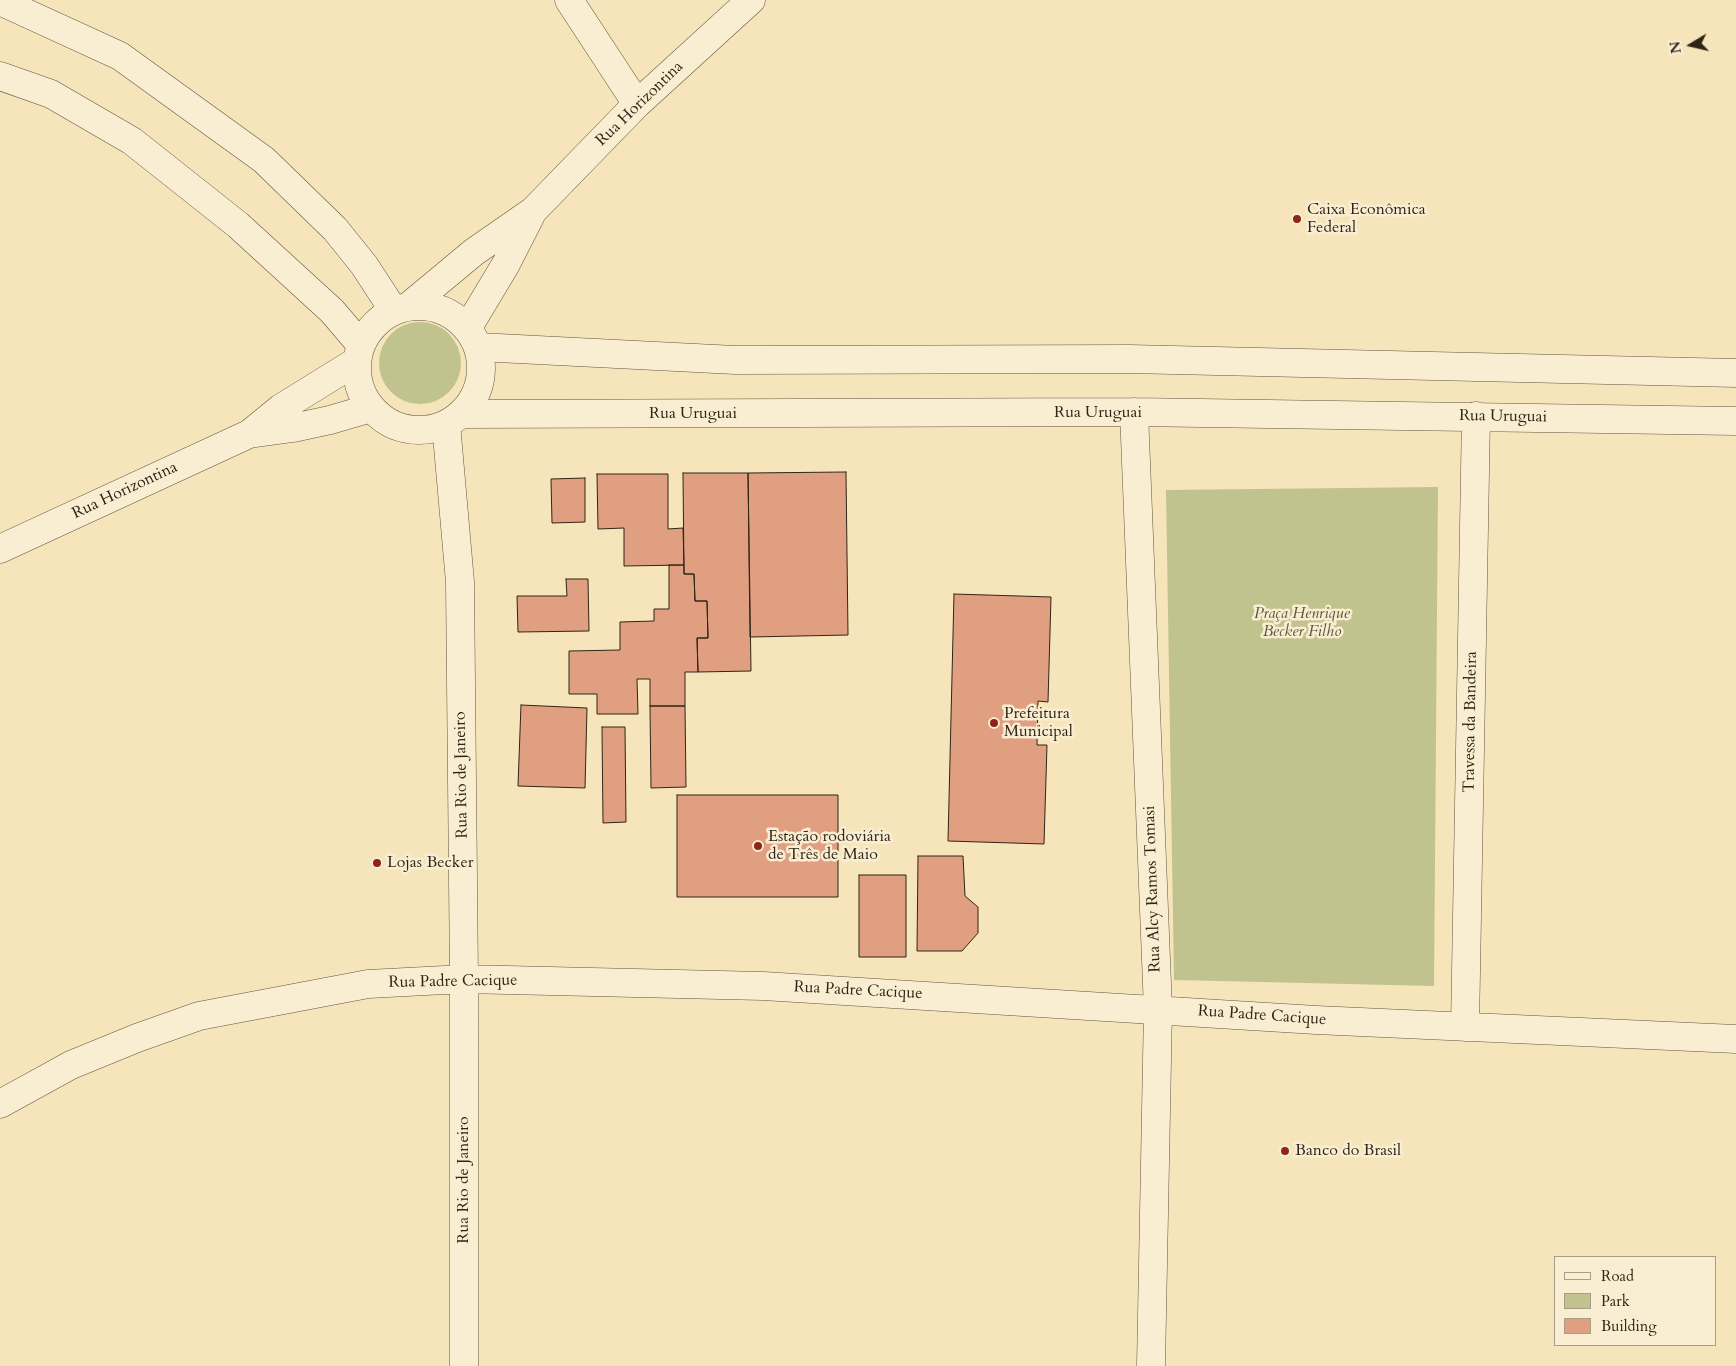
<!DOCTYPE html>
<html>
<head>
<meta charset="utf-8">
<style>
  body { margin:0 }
  #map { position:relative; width:1736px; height:1366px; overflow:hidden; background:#f6e5ba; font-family:Cardo,serif }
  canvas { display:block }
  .legend { position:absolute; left:1554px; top:1256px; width:162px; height:90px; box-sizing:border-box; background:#f9eed2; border:1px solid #a89d87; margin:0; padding:6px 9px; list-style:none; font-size:15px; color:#2f2416 }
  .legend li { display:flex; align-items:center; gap:10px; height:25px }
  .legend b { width:25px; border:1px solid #a89d87 }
  .north { position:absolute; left:1666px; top:20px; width:50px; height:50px; -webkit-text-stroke:4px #f9eed2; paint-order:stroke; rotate:261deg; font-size:14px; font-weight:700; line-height:20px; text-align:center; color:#2f2416 }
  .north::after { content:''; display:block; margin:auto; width:18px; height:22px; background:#2f2416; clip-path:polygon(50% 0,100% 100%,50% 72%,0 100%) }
</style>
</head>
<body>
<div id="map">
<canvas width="1736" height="1366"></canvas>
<ul class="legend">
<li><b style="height:6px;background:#f9eed2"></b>Road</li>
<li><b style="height:14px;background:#c0c38d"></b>Park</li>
<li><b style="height:14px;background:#e19f82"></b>Building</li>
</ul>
<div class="north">N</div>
</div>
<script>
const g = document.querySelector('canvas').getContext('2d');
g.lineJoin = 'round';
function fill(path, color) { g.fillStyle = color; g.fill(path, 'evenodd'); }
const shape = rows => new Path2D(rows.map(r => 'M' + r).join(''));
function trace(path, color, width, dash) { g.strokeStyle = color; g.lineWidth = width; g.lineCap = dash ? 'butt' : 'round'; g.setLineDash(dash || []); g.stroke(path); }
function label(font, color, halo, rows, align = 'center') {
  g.font = font + ' Cardo,serif'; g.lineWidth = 5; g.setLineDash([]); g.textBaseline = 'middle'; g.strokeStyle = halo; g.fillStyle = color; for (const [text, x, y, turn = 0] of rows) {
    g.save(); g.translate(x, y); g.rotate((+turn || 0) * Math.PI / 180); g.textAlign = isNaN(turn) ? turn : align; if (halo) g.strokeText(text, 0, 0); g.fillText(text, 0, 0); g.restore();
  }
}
fill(shape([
  '379 363a41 41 0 1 1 82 0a41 41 0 1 1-82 0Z',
  [1438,487,1434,986,1174,980,1166,490]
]), '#c0c38d');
const building = shape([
  [846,472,848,635,750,637,748,473,846,472],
  [683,473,748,473,751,671,698,672,697,638,708,638,707,601,695,601,694,574,684,574,683,473],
  [597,474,668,474,668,529,683,528,684,565,624,566,624,528,598,529,597,474],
  [585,478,585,522,552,523,551,479,585,478],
  [669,565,684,565,684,574,694,574,695,601,707,601,708,638,697,638,698,672,685,672,685,706,650,706,650,679,637,679,638,714,597,714,597,694,569,694,569,651,620,650,620,622,654,621,654,609,669,609,669,565],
  [566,579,588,579,589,631,518,632,517,596,567,596,566,579],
  [954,594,1051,597,1048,702,1038,701,1037,745,1047,745,1044,844,948,841,954,594],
  [521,705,587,708,585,788,518,786,521,705],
  [650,706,685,706,686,787,651,788,650,706],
  [602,727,625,727,626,822,603,823,602,727],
  [677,795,838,795,838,897,677,897,677,795],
  [918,856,963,856,965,896,978,907,978,933,962,951,917,951,918,856],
  [859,875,906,875,906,957,859,957,859,875]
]);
fill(building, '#e19f82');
trace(building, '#2f2416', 1);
const minor = shape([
  [569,0,637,104],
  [0,1,120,56,264,160,335,229,364,265,394,311],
  [0,76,51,94,132,141,238,225,332,311,361,345],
  [409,306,474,252,533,211,637,104,751,0],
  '357 368a62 62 0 1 1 124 0a62 62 0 1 1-124 0Z',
  [467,329,506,264,531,215],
  [478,347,735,360,1129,359,1736,373],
  [1134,412,1158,1009,1151,1366],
  [461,414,1134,412,1736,421],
  [446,424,460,582,464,979,464,1366],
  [249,434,293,428,330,420,371,408],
  [0,549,249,434,281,408,357,361],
  [1465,1027,1476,416],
  [0,1104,71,1065,137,1038,199,1016,368,984,464,979,763,986,1316,1020,1736,1039]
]);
trace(minor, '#61543f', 29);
trace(minor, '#f9eed2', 28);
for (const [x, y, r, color] of [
  [1297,219,5,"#8f2418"],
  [994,723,5,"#8f2418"],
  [758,846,5,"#8f2418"],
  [377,863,5,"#8f2418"],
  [1285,1151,5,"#8f2418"]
]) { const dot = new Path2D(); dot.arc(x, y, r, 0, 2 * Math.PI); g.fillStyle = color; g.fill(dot); trace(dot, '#f9eed2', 2); }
label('16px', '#2f2416', '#f9eed2', [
  ["Rua Horizontina",640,104,-44],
  ["Rua Uruguai",1098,413],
  ["Rua Uruguai",693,414],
  ["Rua Uruguai",1503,417,1],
  ["Rua Horizontina",125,491,-25],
  ["Travessa da Bandeira",1471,722,-89],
  ["Rua Rio de Janeiro",462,775,-91],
  ["Rua Alcy Ramos Tomasi",1153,889,-92],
  ["Rua Padre Cacique",453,982,-1],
  ["Rua Padre Cacique",858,991,3],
  ["Rua Padre Cacique",1262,1016,4],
  ["Rua Rio de Janeiro",464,1180,-90]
]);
label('16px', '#2f2416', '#f9eed2', [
  ["Caixa Econômica",1307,210],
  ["Federal",1307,228],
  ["Prefeitura",1004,714],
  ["Municipal",1004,732],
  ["Estação rodoviária",768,837],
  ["de Três de Maio",768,855],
  ["Lojas Becker",387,863],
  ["Banco do Brasil",1295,1151]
], 'left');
label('italic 16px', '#5a543a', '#f9eed2', [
  ["Praça Henrique",1302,614],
  ["Becker Filho",1302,632]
]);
</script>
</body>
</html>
